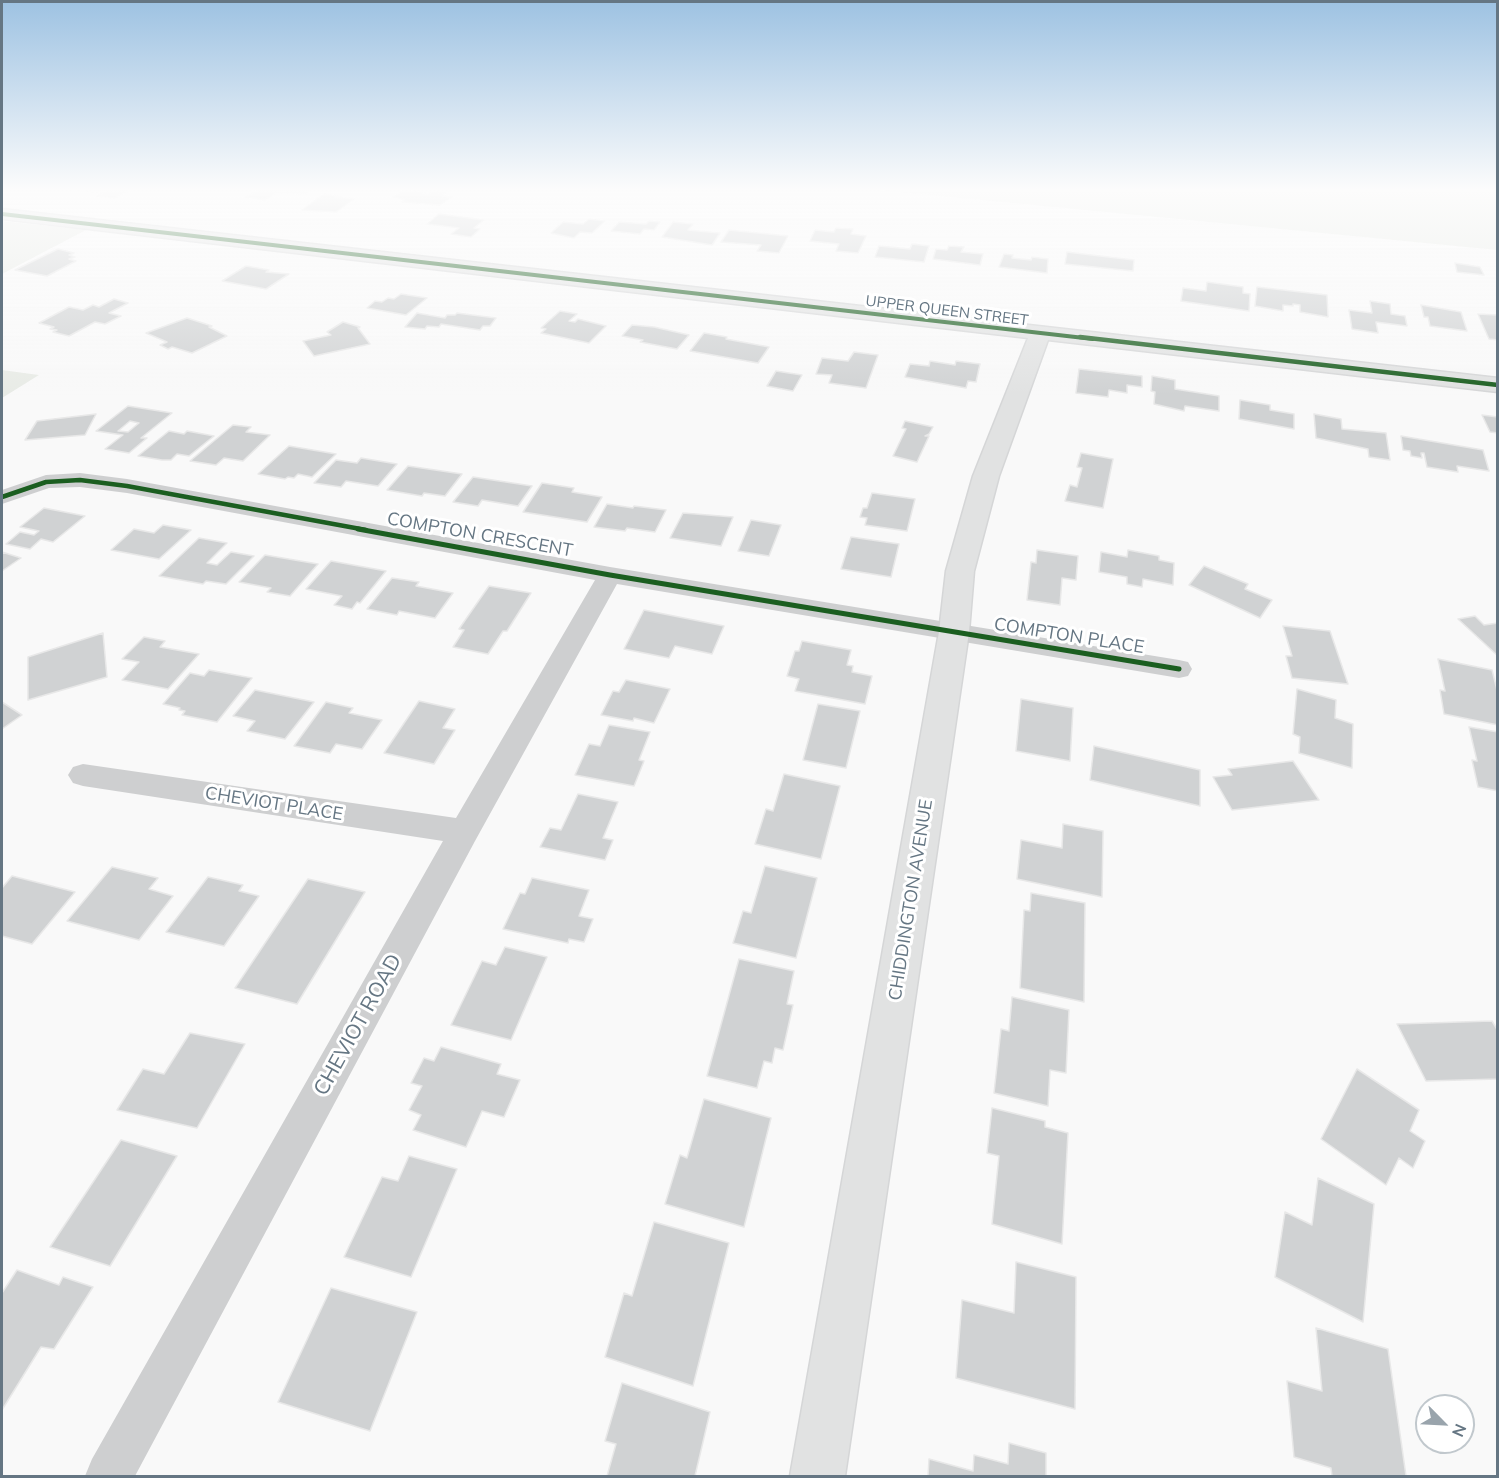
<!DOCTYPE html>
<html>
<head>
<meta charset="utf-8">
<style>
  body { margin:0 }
  #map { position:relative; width:1499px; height:1478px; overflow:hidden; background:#f9f9f9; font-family:Mulish,sans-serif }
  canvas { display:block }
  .frame { position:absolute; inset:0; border:3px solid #657683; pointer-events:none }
  .north { position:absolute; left:1415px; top:1394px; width:60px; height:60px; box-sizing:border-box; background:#fff; border:2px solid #c1c8cd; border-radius:50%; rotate:114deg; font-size:16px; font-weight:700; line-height:24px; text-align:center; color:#657683 }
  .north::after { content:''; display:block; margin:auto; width:21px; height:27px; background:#99a4ac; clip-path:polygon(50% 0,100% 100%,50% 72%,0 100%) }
</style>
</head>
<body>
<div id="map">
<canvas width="1499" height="1478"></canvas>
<div class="frame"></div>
<div class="north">N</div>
</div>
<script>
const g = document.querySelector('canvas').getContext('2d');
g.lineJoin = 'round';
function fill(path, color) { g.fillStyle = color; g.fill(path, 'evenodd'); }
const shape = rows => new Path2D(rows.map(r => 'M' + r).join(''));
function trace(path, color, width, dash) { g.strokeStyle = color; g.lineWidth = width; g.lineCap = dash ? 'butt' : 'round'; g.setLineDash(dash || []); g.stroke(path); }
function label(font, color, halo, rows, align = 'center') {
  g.font = font + ' Mulish,sans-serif'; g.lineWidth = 6; g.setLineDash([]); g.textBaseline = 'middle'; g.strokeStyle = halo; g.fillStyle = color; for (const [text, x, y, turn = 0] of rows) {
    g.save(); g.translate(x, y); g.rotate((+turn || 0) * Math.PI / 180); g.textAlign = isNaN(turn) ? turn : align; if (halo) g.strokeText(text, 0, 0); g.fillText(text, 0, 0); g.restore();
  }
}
fill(shape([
  [859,188,1497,188,1497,250],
  [2,221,86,230,2,274],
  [2,370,39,375,2,398]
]), '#e8ebe6');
const building = shape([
  [75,188,133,188,115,198,97,196,104,192,69,190,75,188],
  [262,188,315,188,305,194,277,192,265,200,246,197,262,188],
  [404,190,428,194,432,192,446,193,442,196,452,197,440,205,402,202,405,200,393,197,404,190],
  [324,194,338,196,336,197,354,199,336,212,302,210,324,194],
  [439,214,484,220,474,228,480,229,471,237,451,234,459,228,427,224,439,214],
  [589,219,605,221,592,233,580,232,574,238,551,233,563,222,583,224,589,219],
  [649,221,660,222,654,230,644,229,640,234,611,231,619,222,646,224,649,221],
  [673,222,693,224,688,230,720,233,712,245,662,237,673,222],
  [836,228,853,229,851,234,866,236,858,253,836,251,839,244,810,241,815,230,834,232,836,228],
  [729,230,788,236,779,253,757,251,761,245,721,242,729,230],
  [912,244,929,246,924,262,875,257,879,246,910,249,912,244],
  [949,246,964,247,961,252,983,254,980,265,933,259,936,249,947,250,949,246],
  [58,249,74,253,69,255,75,257,69,259,76,261,47,276,15,270,58,249],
  [1067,252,1134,260,1133,271,1065,264,1067,252],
  [1004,254,1013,255,1012,258,1031,260,1032,257,1048,259,1047,273,999,267,1004,254],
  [1455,263,1480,267,1484,275,1457,272,1455,263],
  [246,266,269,270,266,272,289,274,266,289,222,281,246,266],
  [1207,282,1243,287,1243,293,1250,294,1249,311,1181,301,1183,288,1206,291,1207,282],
  [1257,287,1327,295,1328,317,1300,312,1300,305,1293,304,1293,306,1283,305,1283,311,1255,306,1257,287],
  [401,294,427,298,406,315,367,308,375,301,382,302,388,298,394,299,401,294],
  [114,299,128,303,109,313,121,316,105,324,95,322,69,336,53,332,57,330,50,329,54,327,39,323,69,307,83,310,93,305,99,307,114,299],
  [1370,301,1390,304,1391,314,1405,316,1407,326,1376,322,1378,333,1352,329,1349,310,1372,313,1370,301],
  [1421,305,1461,312,1467,331,1430,326,1428,317,1424,317,1421,305],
  [560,311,577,314,569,321,575,322,578,319,606,326,589,343,541,333,546,329,541,328,560,311],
  [417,313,445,318,447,315,455,315,457,313,496,318,490,326,483,326,480,330,441,324,439,327,427,326,425,329,405,327,417,313],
  [1478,314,1498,315,1498,340,1489,339,1478,314],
  [187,318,212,326,209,327,227,336,192,353,172,347,168,349,160,345,167,342,146,333,187,318],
  [343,322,360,327,358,328,370,344,314,356,303,341,331,335,327,332,343,322],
  [632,325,654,327,689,335,677,349,640,342,643,340,622,336,632,325],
  [704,333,727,337,726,339,769,347,758,363,690,351,704,333],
  [854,352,878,355,866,388,829,383,832,375,816,374,822,358,848,361,854,352],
  [930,361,955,365,956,361,980,364,976,382,968,381,966,388,905,377,910,364,929,366,930,361],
  [1079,369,1142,376,1142,387,1127,385,1127,393,1109,390,1108,397,1076,393,1079,369],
  [776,371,802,375,793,391,767,386,776,371],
  [1152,376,1175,380,1175,389,1219,396,1219,411,1185,406,1184,411,1154,404,1155,392,1151,391,1152,376],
  [1240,400,1270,405,1270,410,1294,414,1294,429,1239,419,1240,400],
  [128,406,172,413,141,438,147,438,129,453,105,449,123,435,96,431,128,406],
  [130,421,139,423,128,432,118,431,130,421],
  [96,414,85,435,25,440,37,421,96,414],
  [1314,414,1341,419,1342,429,1386,433,1390,460,1369,457,1368,449,1316,438,1314,414],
  [1482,415,1498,417,1498,433,1490,432,1482,415],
  [905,421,933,427,929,434,925,436,929,436,917,462,893,456,906,429,902,428,905,421],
  [233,425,251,427,246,432,270,435,243,461,224,458,216,465,190,461,233,425],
  [169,431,184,434,187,431,214,436,189,456,177,454,171,460,162,460,138,456,169,431],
  [1401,436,1483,450,1489,471,1457,466,1458,472,1427,467,1424,453,1421,453,1422,458,1411,456,1410,451,1403,450,1401,436],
  [289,446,336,454,312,477,298,474,294,478,288,477,285,479,258,474,289,446],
  [1081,453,1113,459,1103,508,1065,501,1070,485,1077,487,1082,468,1077,467,1081,453],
  [361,458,397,464,378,486,346,481,341,487,314,483,336,460,357,463,361,458],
  [408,466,462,474,445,496,424,493,422,496,387,490,408,466],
  [473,477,532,486,518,506,482,500,478,506,453,502,473,477],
  [542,483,574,488,572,492,602,497,587,522,523,512,542,483],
  [872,493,915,499,907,531,865,525,867,518,860,517,863,508,867,508,872,493],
  [607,504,633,508,634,506,666,510,655,532,627,528,625,531,594,527,607,504],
  [44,508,85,516,53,542,41,539,30,549,6,544,20,532,34,535,39,531,20,527,44,508],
  [683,513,733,517,721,546,670,538,683,513],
  [751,520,781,525,769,556,738,551,751,520],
  [163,525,191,530,159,559,111,550,134,529,154,533,163,525],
  [851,537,899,544,891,577,841,569,851,537],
  [199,538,227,543,207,563,217,565,231,552,254,556,226,584,206,581,203,584,159,576,199,538],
  [1037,550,1078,556,1076,580,1062,578,1060,605,1027,600,1031,562,1036,563,1037,550],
  [1128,550,1159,556,1159,560,1174,563,1173,585,1143,579,1142,587,1127,584,1127,577,1099,572,1101,552,1127,557,1128,550],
  [2,552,21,558,2,571,2,552],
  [265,555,318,564,290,596,267,592,271,588,239,582,265,555],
  [331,561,386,571,360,603,357,602,352,609,334,605,342,596,306,589,331,561],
  [1204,566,1248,584,1245,589,1272,600,1260,618,1189,585,1204,566],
  [392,578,419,582,416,586,453,593,435,618,399,611,397,615,367,609,392,578],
  [489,586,531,593,507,631,503,631,488,654,453,647,464,630,459,629,489,586],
  [644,610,724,626,712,654,675,646,669,658,624,649,644,610],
  [1475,616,1484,625,1498,623,1498,656,1458,619,1475,616],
  [1283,626,1330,631,1348,684,1292,678,1286,656,1292,656,1283,626],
  [103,633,107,677,28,700,28,657,103,633],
  [144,637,165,641,160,647,199,654,168,689,122,680,139,662,122,659,144,637],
  [802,641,851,650,847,665,853,666,852,672,872,676,865,704,795,691,799,679,787,676,795,651,799,651,802,641],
  [1438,659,1492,670,1498,694,1498,725,1444,714,1440,690,1445,691,1438,659],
  [209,670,252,678,217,722,182,715,185,711,179,710,180,708,163,704,190,673,204,676,209,670],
  [626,680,670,689,654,723,634,718,633,721,601,715,613,691,619,692,626,680],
  [1297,689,1336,700,1335,718,1353,724,1352,768,1299,753,1300,737,1293,734,1297,689],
  [255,690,314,702,285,739,247,731,255,721,233,716,255,690],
  [1021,699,1073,708,1070,761,1016,751,1021,699],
  [419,701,455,709,443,728,455,730,434,764,384,753,419,701],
  [2,702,22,715,2,729,2,702],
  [326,702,353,708,349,713,382,720,362,749,336,744,330,753,294,746,326,702],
  [818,704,860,711,846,768,803,760,818,704],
  [609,725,650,732,639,760,644,761,634,786,575,775,589,744,600,746,609,725],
  [1469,727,1498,732,1498,791,1478,787,1472,760,1477,761,1469,727],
  [1094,746,1200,770,1200,806,1090,780,1094,746],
  [1293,761,1319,800,1232,810,1213,777,1232,775,1228,769,1293,761],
  [784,774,840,786,821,859,755,844,766,809,773,811,784,774],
  [578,794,618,802,603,838,613,840,605,860,540,847,550,828,561,830,578,794],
  [1063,824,1103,831,1102,897,1017,879,1021,840,1062,848,1063,824],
  [765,866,817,878,796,958,733,943,743,911,751,913,765,866],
  [112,867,158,878,149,889,173,896,139,940,67,921,112,867],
  [12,876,75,892,32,944,2,936,2,888,12,876],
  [208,877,243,885,239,891,259,896,224,946,166,932,208,877],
  [532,878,589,890,579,916,593,919,584,942,569,939,568,943,503,929,520,893,525,894,532,878],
  [308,879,365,892,297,1004,235,988,308,879],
  [1031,893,1085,903,1084,1002,1020,988,1024,910,1030,911,1031,893],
  [505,947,547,957,511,1040,451,1025,482,961,496,965,505,947],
  [739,959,794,971,787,1004,793,1005,783,1050,775,1048,772,1063,764,1061,757,1088,707,1076,739,959],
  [1012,997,1069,1010,1066,1073,1050,1070,1048,1106,994,1093,1001,1029,1009,1031,1012,997],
  [1492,1021,1498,1031,1498,1079,1426,1081,1397,1024,1492,1021],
  [190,1033,245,1044,197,1128,117,1110,143,1069,164,1074,190,1033],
  [441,1047,501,1064,497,1074,520,1080,504,1117,482,1111,466,1147,413,1130,421,1115,409,1110,422,1086,411,1083,424,1058,434,1061,441,1047],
  [1357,1069,1419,1110,1410,1131,1425,1141,1413,1168,1399,1158,1386,1185,1321,1139,1357,1069],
  [704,1099,771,1118,744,1227,665,1204,680,1155,687,1158,704,1099],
  [992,1108,1045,1121,1045,1127,1068,1133,1062,1244,992,1224,999,1156,987,1153,992,1108],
  [121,1140,177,1156,110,1266,50,1247,121,1140],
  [409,1156,457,1169,411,1277,344,1257,382,1177,398,1181,409,1156],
  [1318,1178,1374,1204,1363,1322,1275,1277,1285,1212,1312,1225,1318,1178],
  [654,1222,729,1243,693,1386,605,1357,624,1293,632,1296,654,1222],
  [1016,1262,1076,1277,1075,1409,956,1378,962,1300,1014,1313,1016,1262],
  [17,1270,59,1285,63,1277,93,1287,54,1349,41,1347,2,1410,2,1293,17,1270],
  [331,1288,417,1312,370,1431,278,1402,331,1288],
  [1316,1328,1388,1349,1406,1476,1332,1476,1331,1468,1294,1457,1287,1381,1322,1391,1316,1328],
  [622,1383,710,1412,695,1476,607,1476,616,1444,605,1441,622,1383],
  [1009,1443,1046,1453,1046,1476,928,1476,929,1459,973,1471,974,1455,1008,1464,1009,1443]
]);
fill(building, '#d0d2d3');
trace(building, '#e8e8e8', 1.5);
const secondary = shape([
  [2,209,1498,378,1498,392,1048,340,999,476,974,571,969,632,845,1476,790,1476,939,632,946,571,973,476,1028,338,2,219,2,209]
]);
trace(secondary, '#d5d6d7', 3);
fill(shape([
  [80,473,127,479,610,567,1179,660,1188,662,1192,669,1188,676,1179,678,617,584,475,841,135,1476,85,1476,92,1459,443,841,83,786,73,783,68,775,73,767,83,764,456,818,595,580,127,493,80,487,49,488,2,504,2,490,46,475,80,473]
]), '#cecfd0');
fill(secondary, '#e1e2e2');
trace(shape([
  [2,214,1093,339]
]), '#1b5e20', 4);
trace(shape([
  [1080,337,1498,385],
  [2,497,46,482,80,480,127,486,366,530]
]), '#1b5e20', 4.5);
trace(shape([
  [358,529,610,575,1179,669]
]), '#1b5e20', 5);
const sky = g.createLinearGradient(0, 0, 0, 395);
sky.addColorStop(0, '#9dc2e2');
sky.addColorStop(0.48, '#fcfcfc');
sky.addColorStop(1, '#fcfcfc00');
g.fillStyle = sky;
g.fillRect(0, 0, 1499, 395);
label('15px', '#657683', '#fff', [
  ["UPPER QUEEN STREET",947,311,7]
]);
label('18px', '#657683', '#fff', [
  ["COMPTON CRESCENT",480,535,10],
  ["COMPTON PLACE",1069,636,9],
  ["CHEVIOT PLACE",274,804,9],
  ["CHIDDINGTON AVENUE",911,900,-81]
]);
label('21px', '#657683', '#fff', [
  ["CHEVIOT ROAD",358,1025,-61]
]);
</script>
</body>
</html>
